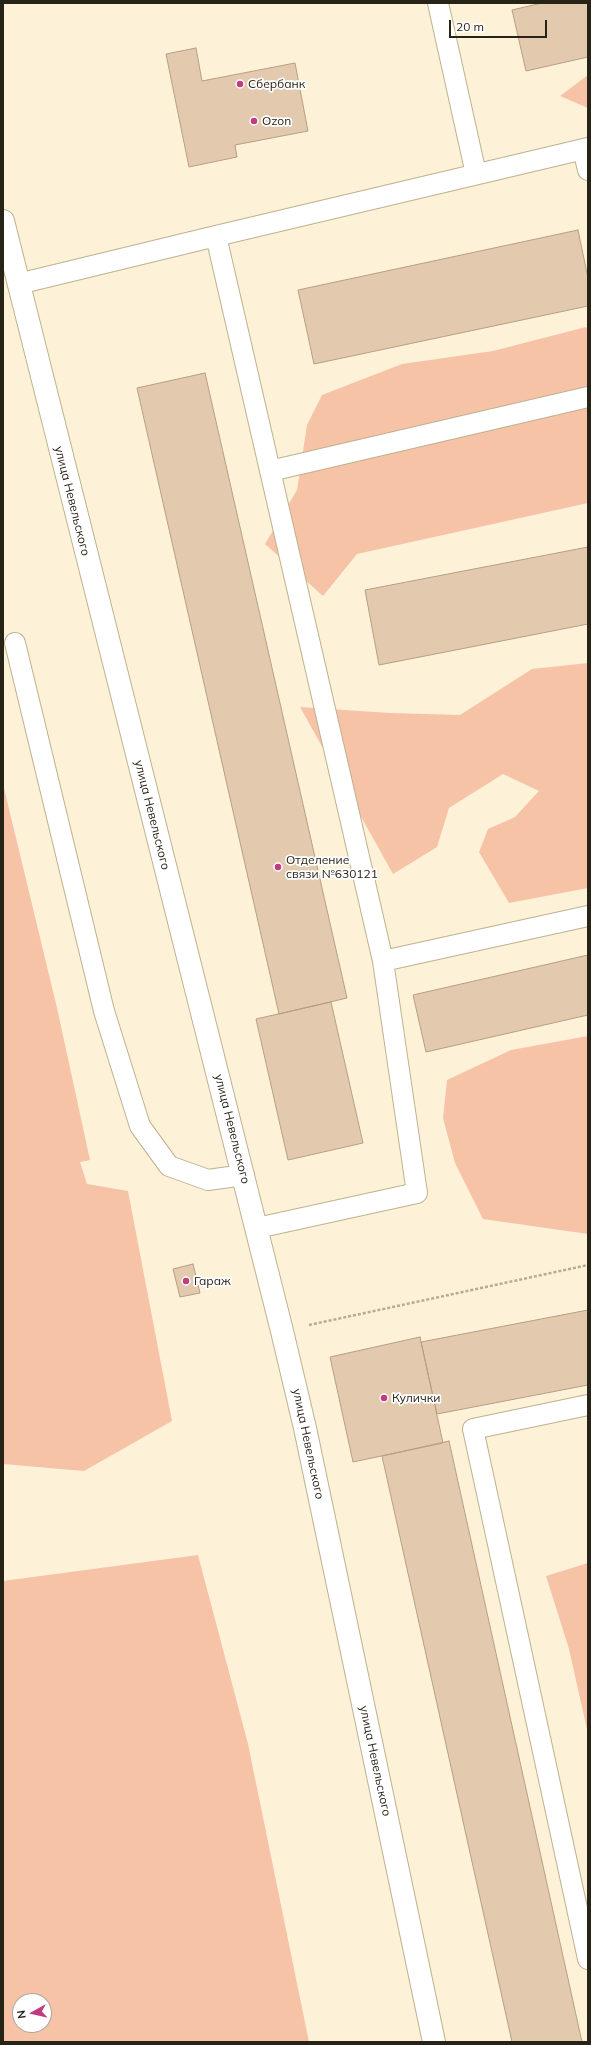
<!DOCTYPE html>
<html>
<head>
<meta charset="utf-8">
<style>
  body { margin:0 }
  #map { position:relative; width:591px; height:2045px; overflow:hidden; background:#fdf2d7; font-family:Mulish,sans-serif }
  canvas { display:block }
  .frame { position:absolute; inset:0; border:4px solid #282317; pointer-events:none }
  .north { position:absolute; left:12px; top:1993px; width:40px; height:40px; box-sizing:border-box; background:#fff; border:1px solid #a9a7a2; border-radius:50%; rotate:262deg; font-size:11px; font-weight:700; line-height:16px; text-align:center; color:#282317 }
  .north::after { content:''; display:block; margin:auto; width:14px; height:18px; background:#c13c7f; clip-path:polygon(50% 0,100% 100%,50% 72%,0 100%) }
  .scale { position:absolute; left:449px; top:20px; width:98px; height:18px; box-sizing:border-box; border:2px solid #282317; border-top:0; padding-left:5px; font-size:12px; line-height:14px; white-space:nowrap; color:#282317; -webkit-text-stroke:3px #fff; paint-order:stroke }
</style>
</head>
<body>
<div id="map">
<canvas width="591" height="2045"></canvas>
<div class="frame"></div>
<div class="north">N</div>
<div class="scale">20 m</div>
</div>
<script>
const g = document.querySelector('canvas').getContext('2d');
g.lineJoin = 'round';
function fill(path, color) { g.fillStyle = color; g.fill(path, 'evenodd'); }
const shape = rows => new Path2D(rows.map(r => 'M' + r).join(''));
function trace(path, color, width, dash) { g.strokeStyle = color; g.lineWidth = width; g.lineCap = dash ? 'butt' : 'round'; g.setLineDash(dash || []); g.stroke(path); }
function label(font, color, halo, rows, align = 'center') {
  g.font = font + ' Mulish,sans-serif'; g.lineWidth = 3.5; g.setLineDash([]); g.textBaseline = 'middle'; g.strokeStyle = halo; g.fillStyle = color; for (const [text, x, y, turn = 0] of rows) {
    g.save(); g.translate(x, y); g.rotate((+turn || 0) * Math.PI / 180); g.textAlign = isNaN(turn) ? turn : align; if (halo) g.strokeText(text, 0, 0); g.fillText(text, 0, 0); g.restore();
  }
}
fill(shape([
  [588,75,588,108,560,96],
  [586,327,588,329,588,503,357,554,323,596,265,544,297,490,307,425,322,395,402,364,493,351],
  [588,663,588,888,509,903,479,852,488,829,515,817,539,791,503,774,449,808,437,847,393,874,300,707,390,713,460,715,532,669],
  [3,784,57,1008,90,1160,80,1162,87,1184,128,1191,172,1421,84,1471,3,1464],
  [588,1036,588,1234,483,1219,455,1163,443,1118,447,1080,511,1050],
  [198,1555,248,1744,309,2042,3,2042,3,1581],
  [20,2001,44,2001,44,2025,20,2025],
  [588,1563,588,1734,569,1649,546,1576]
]), '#f6c3a7');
const building = shape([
  [542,3,588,3,588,57,526,71,512,10,542,3],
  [196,48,202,81,295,63,308,131,235,145,237,157,189,167,166,54,196,48],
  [578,230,588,278,588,306,314,364,298,290,578,230],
  [205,373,347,998,279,1014,137,388,205,373],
  [588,547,588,624,379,665,365,590,588,547],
  [588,955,588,1015,426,1052,413,995,588,955],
  [331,1002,363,1143,288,1160,256,1019,331,1002],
  [193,1264,200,1293,180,1297,173,1269,193,1264],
  [588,1310,588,1385,437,1414,421,1342,588,1310],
  [420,1337,443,1443,353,1462,330,1357,420,1337],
  [449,1441,582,2042,512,2042,382,1456,449,1441]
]);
fill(building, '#e3caae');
trace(building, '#b69e84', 1);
const service = shape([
  [438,3,476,174],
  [583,149,588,170],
  [216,236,588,148],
  [18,284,216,236,383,961],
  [270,471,588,397],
  [15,643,104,1011,140,1126,169,1166,208,1180,244,1175],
  [257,1228,417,1193,383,961,588,916],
  [588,1405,473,1429,588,1959]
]);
const minor = shape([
  [3,221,282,1331,305,1428,434,2042]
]);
trace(service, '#beb190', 22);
trace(minor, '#beb190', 24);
trace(shape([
  [309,1325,588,1265]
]), '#b5ac96', 2.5, [3, 2]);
trace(service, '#fff', 20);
trace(minor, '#fff', 22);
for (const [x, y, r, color] of [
  [240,84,4,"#c13c7f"],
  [254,121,4,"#c13c7f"],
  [278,867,4,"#c13c7f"],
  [186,1281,4,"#c13c7f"],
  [384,1398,4,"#c13c7f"]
]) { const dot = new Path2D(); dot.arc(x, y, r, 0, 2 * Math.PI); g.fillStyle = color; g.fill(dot); trace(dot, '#fff', 1.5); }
label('12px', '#282317', '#fff', [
  ["Сбербанк",248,84],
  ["Ozon",262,121],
  ["Отделение",286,860],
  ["связи №630121",286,874],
  ["Гараж",194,1281],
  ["Кулички",392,1398]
], 'left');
label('12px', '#282317', '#fff', [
  ["улица Невельского",72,501,76],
  ["улица Невельского",152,815,76],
  ["улица Невельского",232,1129,76],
  ["улица Невельского",308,1444,78],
  ["улица Невельского",375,1761,78]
]);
</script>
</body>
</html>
